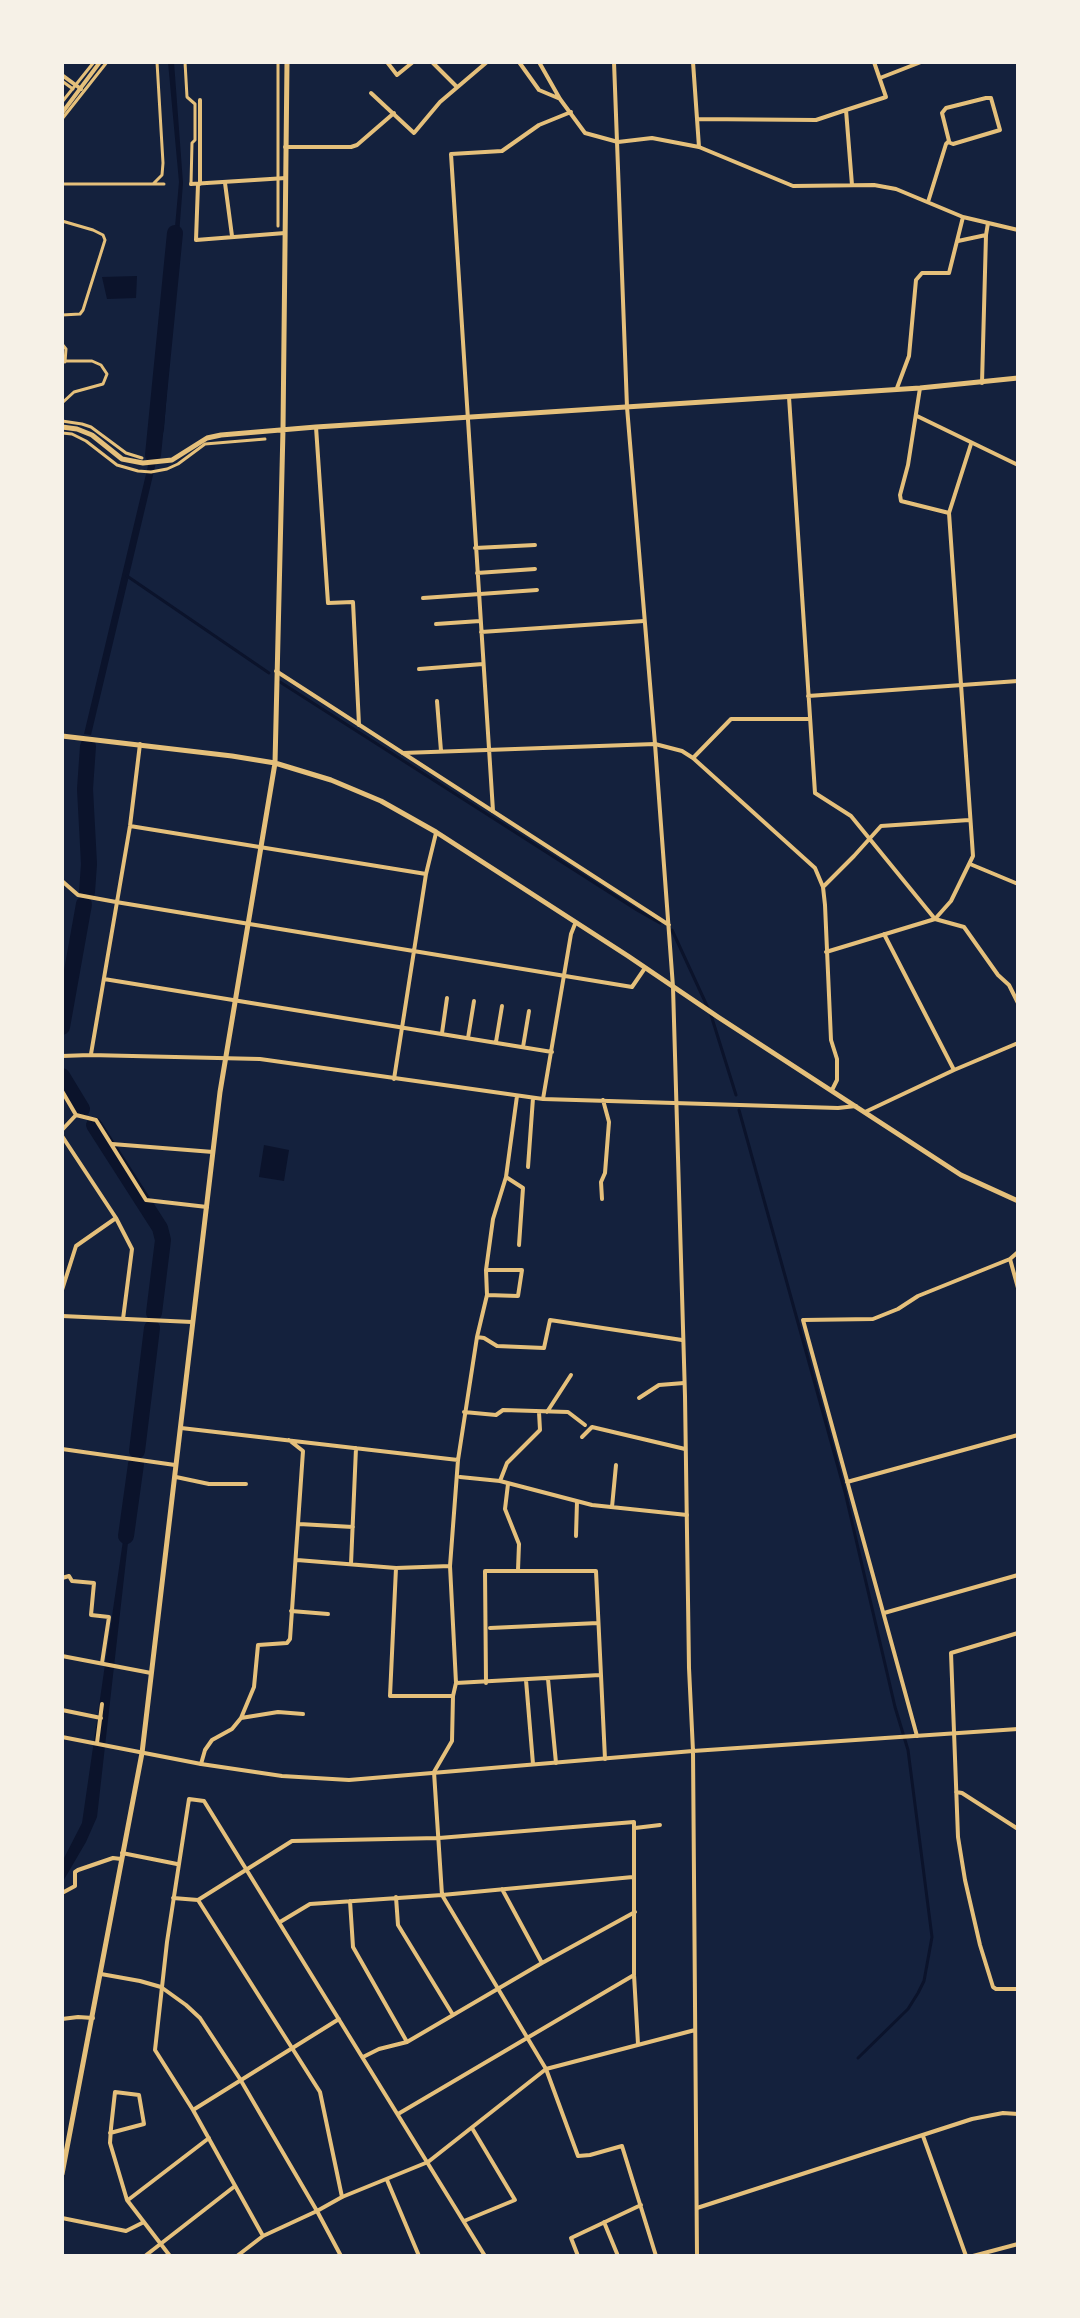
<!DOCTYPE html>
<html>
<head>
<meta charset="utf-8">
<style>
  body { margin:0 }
  #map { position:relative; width:1080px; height:2318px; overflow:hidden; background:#14213d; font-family:"IBM Plex Sans",sans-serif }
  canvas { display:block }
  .frame { position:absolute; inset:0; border:64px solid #f6f1e7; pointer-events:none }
</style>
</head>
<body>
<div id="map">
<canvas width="1080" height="2318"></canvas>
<div class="frame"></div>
</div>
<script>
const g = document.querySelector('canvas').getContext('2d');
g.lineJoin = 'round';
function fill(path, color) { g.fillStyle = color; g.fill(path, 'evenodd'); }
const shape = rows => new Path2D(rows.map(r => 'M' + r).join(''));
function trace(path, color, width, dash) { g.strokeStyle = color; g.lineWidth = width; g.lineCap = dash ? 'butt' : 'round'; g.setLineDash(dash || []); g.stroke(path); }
fill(shape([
  [168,62,174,62,183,183,164,429,91,735,84,734,157,428,179,182],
  [137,276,136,298,107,299,102,277],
  [264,1145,289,1150,284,1181,259,1177],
  [127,1513,131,1516,97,1817,86,1842,62,1883,62,1862,82,1823]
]), '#0b132b');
trace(shape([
  [127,576,269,673],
  [280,682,637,910,660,923],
  [672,930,708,1008],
  [711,1015,736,1095],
  [739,1110,845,1492,895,1707,908,1750,932,1937,924,1981,918,1993,908,2009,858,2058]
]), '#0b132b', 3);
trace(shape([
  [153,455,175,233],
  [87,892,89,864,85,789,88,746],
  [62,1027,84,904],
  [62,1076,82,1109],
  [94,1125,160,1228,163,1240,154,1313],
  [137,1451,152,1328],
  [126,1536,136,1464]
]), '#0b132b', 16);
trace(shape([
  [185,62,187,97,195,104,195,140,192,143,191,184],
  [278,62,278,226],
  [62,81,73,89],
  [62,102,94,62],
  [62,119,107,62],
  [62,184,164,184],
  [153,184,162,175,163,163,157,62],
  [62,221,93,230,103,235,105,240,83,310,80,314,62,315],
  [62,344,66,349,65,362],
  [62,361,92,361,101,365,107,374,103,384,74,392,62,403],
  [62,421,82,424,91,427,126,453,142,458],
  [62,433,72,434,86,441,117,465,138,471,151,472,167,469,178,464,205,444,265,439]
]), '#e5c07b', 3);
trace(shape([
  [387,62,397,75,413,62],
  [432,62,457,87],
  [519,62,539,90,558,98],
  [539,62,560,99,585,133,618,142,652,138,699,147,793,186,874,185,896,189,963,217,1018,230],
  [693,62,699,147],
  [836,62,844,62],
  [62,75,81,89],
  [880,78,921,62],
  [371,93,414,133,440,102,487,62],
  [697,119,816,120,846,110],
  [285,147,351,147,357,145,394,113],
  [225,183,232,236],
  [191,184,286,178],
  [198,184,196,240,285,233],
  [200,184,200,100],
  [852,185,846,110,886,97,874,62],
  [928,202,946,144,949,141,942,113,946,108,986,98,991,98,1000,130,953,144,948,142],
  [958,241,986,235],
  [982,383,986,235,988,223],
  [897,388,909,356,916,280,922,273,949,273,963,217],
  [920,388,908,465,900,495,901,501,949,513],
  [789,397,815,793,851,816,935,919],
  [917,416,1018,465],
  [316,427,328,603,353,602,359,725],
  [475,548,535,545],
  [477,573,535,569],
  [423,598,537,590],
  [436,624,480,621],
  [481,632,644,621],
  [419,669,483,664],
  [808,696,1018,681],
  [437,701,441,751],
  [403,753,655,744,682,751,693,758,815,868,823,887,825,905,831,1040,837,1059,837,1080,832,1090],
  [693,758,731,719,809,719],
  [493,811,451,154,502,151,539,125,571,112],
  [130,826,426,874],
  [970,864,1018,884],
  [62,881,78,895,116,902,632,987,645,968],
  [823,887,854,856,881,826,969,820],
  [935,919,951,901,973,856,949,513,971,444],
  [884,934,954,1070],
  [826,952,935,919,964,927,998,975,1009,985,1018,1003],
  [104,979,552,1052],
  [442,1033,447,998],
  [468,1038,474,1001],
  [496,1042,502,1006],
  [523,1047,529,1011],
  [91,1054,130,826,140,744],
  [62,1056,90,1055,260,1059,543,1099,838,1108,856,1106],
  [394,1079,426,874,436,833],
  [62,1091,76,1115,96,1120,146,1200,207,1207],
  [517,1096,506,1177,493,1219,486,1270,487,1295,477,1337,458,1460,450,1566,456,1683,453,1696,452,1741,434,1772,442,1895,546,2069,578,2156,590,2155,622,2146,656,2256],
  [543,1099,571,934,575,924],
  [865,1112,954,1070,1018,1043],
  [62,1130,76,1115],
  [62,1136,116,1218,132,1249,123,1319],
  [112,1144,213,1152],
  [528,1167,533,1098],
  [506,1177,523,1188,519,1245],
  [602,1199,601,1182,605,1173,609,1122,603,1100],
  [1010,1259,1018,1288],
  [486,1270,522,1270,518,1296,487,1295],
  [62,1290,76,1246,116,1218],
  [62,1316,192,1322],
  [477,1337,484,1338,497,1346,544,1348,550,1320,682,1340],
  [639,1398,659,1385,684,1383],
  [464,1412,496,1415,503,1410,568,1412,585,1425],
  [547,1412,571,1375],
  [181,1428,458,1460],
  [582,1437,592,1427,685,1449],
  [62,1449,175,1465],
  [176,1477,209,1484,246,1484],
  [460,1477,500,1481,592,1505,687,1515],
  [500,1481,507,1463,540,1430,539,1412],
  [847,1482,1018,1435],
  [508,1484,505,1509,519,1544,518,1570],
  [612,1507,616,1465],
  [299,1524,353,1527],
  [576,1536,577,1501],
  [297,1560,396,1568,450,1566],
  [351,1564,356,1448],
  [396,1568,390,1696,453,1696],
  [62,1578,69,1576,72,1581,94,1583,91,1615,109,1617,102,1663],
  [291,1611,328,1614],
  [884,1613,1018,1575],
  [490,1628,598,1623],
  [1018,1633,951,1653,958,1837,965,1880,980,1945,993,1987,996,1989,1018,1989],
  [62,1656,151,1673],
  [548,1679,556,1763],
  [526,1680,533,1764],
  [456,1683,600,1675],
  [486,1683,485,1571,596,1571,605,1759],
  [62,1710,101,1718],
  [241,1718,254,1687,258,1645,287,1643,290,1639,303,1451,289,1440],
  [917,1736,803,1320,873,1319,898,1309,918,1296,1010,1259,1018,1252],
  [97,1743,102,1704],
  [201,1764,205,1750,212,1740,232,1729,241,1718,278,1712,303,1714],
  [956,1792,962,1793,1018,1829],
  [635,1828,660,1825],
  [122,1853,177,1864],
  [502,1889,542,1963],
  [62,1893,75,1886,75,1872,78,1870,113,1858,121,1859],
  [396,1897,398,1925,453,2015],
  [173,1898,198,1900,292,1841,439,1838,634,1822,634,1975,638,2044],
  [198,1900,320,2092,342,2197],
  [350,1901,353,1947,407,2042],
  [280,1922,310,1904,442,1895,633,1877],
  [62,2019,78,2017,93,2018],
  [363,2057,379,2049,407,2042,542,1963,635,1912],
  [193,2110,339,2019],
  [398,2114,634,1975],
  [110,2133,144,2124,139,2095,115,2092,111,2128,110,2143,127,2200,170,2256],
  [923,2136,966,2256],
  [387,2180,419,2256],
  [128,2200,209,2138],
  [697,2208,972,2119,1003,2113,1018,2114],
  [62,2218,126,2231,144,2222],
  [464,2221,515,2200,472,2128],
  [604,2222,618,2256],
  [263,2236,193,2110,155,2050,167,1942,189,1799,204,1801,485,2256],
  [145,2256,235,2186],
  [237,2256,263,2236,317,2211],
  [578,2256,571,2238,641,2205],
  [973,2256,1018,2244]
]), '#e5c07b', 4);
trace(shape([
  [614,62,627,407,655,744,673,987,685,1396,689,1668,693,1751,697,2256],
  [62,113,100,62],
  [276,671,669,925],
  [62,1737,201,1764,282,1776,349,1780,693,1751,1018,1729],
  [101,1974,140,1981,161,1987,186,2005,200,2018,240,2079,317,2211,341,2256],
  [317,2211,342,2197,428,2162,546,2069,695,2030]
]), '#e5c07b', 4);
trace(shape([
  [62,427,77,429,92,435,122,459,143,463,172,460,207,438,221,435,316,427,920,388,1018,378],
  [62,736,232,756,275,763,331,780,381,801,436,832,628,956,718,1017,961,1175,1018,1201],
  [62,2174,142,1753,220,1092,275,763,283,429,287,62]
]), '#e5c07b', 5);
</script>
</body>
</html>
